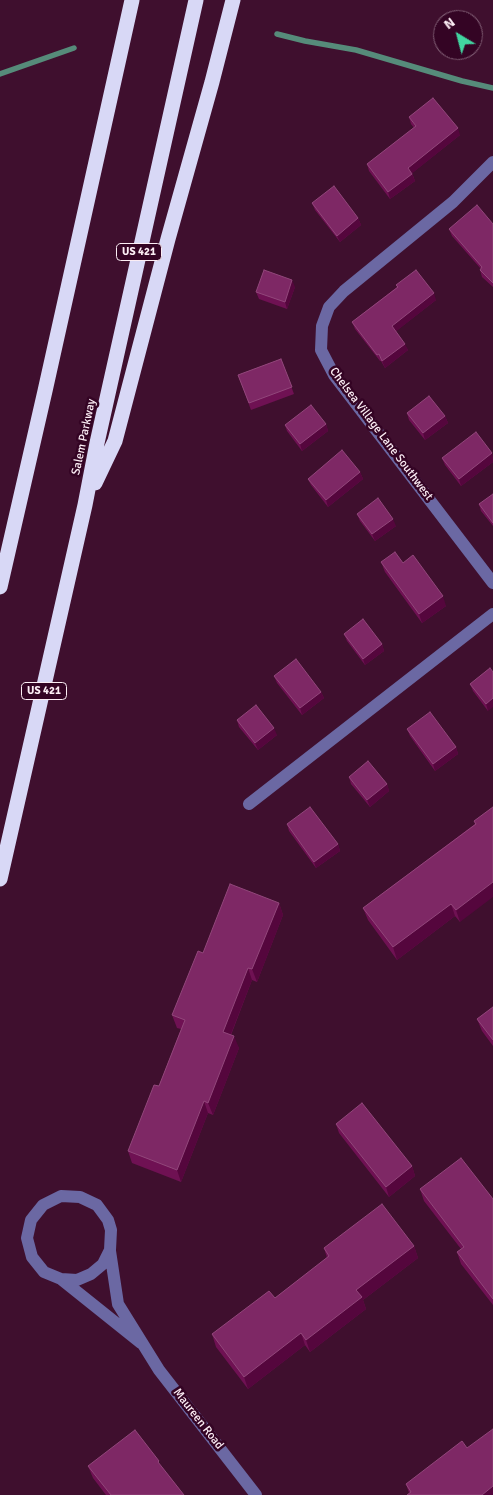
<!DOCTYPE html>
<html>
<head>
<meta charset="utf-8">
<style>
  body { margin:0 }
  #map { position:relative; width:493px; height:1495px; overflow:hidden; background:#3f0f2e; font-family:Signika,sans-serif }
  canvas { display:block }
  .north { position:absolute; left:433px; top:10px; width:50px; height:50px; box-sizing:border-box; background:#340424; border:1px solid #846278; border-radius:50%; rotate:323deg; font-size:14px; font-weight:700; line-height:20px; text-align:center; color:#fceef5 }
  .north::after { content:''; display:block; margin:auto; width:18px; height:22px; background:#42d4a0; clip-path:polygon(50% 0,100% 100%,50% 72%,0 100%) }
</style>
</head>
<body>
<div id="map">
<canvas width="493" height="1495"></canvas>
<div class="north">N</div>
</div>
<script>
const g = document.querySelector('canvas').getContext('2d');
g.lineJoin = 'round';
const shape = rows => new Path2D(rows.map(r => 'M' + r).join(''));
function trace(path, color, width, dash) { g.strokeStyle = color; g.lineWidth = width; g.lineCap = dash ? 'butt' : 'round'; g.setLineDash(dash || []); g.stroke(path); }
function fill(path, color) { g.fillStyle = color; g.fill(path, 'evenodd'); }
function label(font, color, halo, rows, align = 'center') {
  g.font = font + ' Signika,sans-serif'; g.lineWidth = 5; g.setLineDash([]); g.textBaseline = 'middle'; g.strokeStyle = halo; g.fillStyle = color; for (const [text, x, y, turn = 0] of rows) {
    g.save(); g.translate(x, y); g.rotate((+turn || 0) * Math.PI / 180); g.textAlign = isNaN(turn) ? turn : align; if (halo) g.strokeText(text, 0, 0); g.fillText(text, 0, 0); g.restore();
  }
}
trace(shape([
  [277,34,305,41,356,50,462,81,493,88],
  [0,74,74,48]
]), '#568b7a', 5.5);
trace(shape([
  [493,162,453,202,344,291,329,307,322,326,321,350,334,375,493,583],
  [249,804,493,614],
  [110,1251,118,1304,159,1370,256,1495],
  [61,1279,77,1280,91,1274,103,1264,110,1250,111,1230,108,1220,97,1205,80,1197,61,1196,43,1205,31,1220,27,1238,32,1257,44,1272,61,1279,141,1343]
]), '#6b68a3', 12);
trace(shape([
  [95,483,115,441,168,239,212,82,233,0],
  [0,587,45,391,132,0],
  [0,879,85,505,97,443,196,0]
]), '#d8d8f6', 15);
fill(shape([
  [409,117,460,135,412,173,415,181,390,199,369,171,367,164,414,128,411,124],
  [312,203,358,218,361,225,340,242,315,210],
  [493,224,493,287,482,277,480,270,481,269,452,236,449,229],
  [396,285,436,300,396,331,408,350,385,368,381,361,380,361,355,329,352,322,397,287],
  [295,287,287,309,259,299,256,292],
  [281,359,294,394,251,410,238,375],
  [407,413,445,416,448,423,425,440,409,420],
  [326,424,328,431,302,451,287,431,285,425],
  [492,453,493,462,461,486,445,465,442,458],
  [360,472,363,479,328,507,311,485,308,479],
  [493,494,493,526,481,511,479,504],
  [357,514,396,526,375,541,360,521],
  [381,562,403,563,446,606,422,623,385,572],
  [344,634,382,644,384,651,365,665,347,641],
  [490,668,488,711,473,691,470,684],
  [274,676,321,692,324,698,302,715,277,683],
  [237,720,277,735,258,750,239,727],
  [407,729,456,747,458,754,435,771,410,736],
  [349,777,387,784,389,791,370,807,351,784],
  [493,807,460,922,455,916,397,960,368,920,363,908,475,824,474,821],
  [287,824,338,844,340,851,316,868,289,831],
  [279,903,283,915,257,982,252,980,231,1035,239,1048,213,1115,208,1113,181,1182,132,1163,128,1151,159,1086,181,1029,177,1028,172,1015,203,953],
  [493,1007,493,1046,482,1031,477,1019],
  [336,1124,412,1166,415,1176,389,1197,339,1133],
  [420,1189,493,1199,493,1305,461,1264,457,1252,461,1249,424,1201],
  [414,1246,418,1258,363,1300,366,1309,310,1352,305,1345,248,1389,216,1347,212,1334,275,1298,327,1258,324,1248],
  [467,1448,409,1493,406,1484],
  [88,1466,162,1467,184,1495,106,1495,93,1478]
]), '#6f1153');
fill(shape([
  [458,128,460,135,410,175,408,168],
  [412,174,415,181,390,199,388,192],
  [358,218,361,225,340,242,337,236],
  [292,280,295,287,287,309,285,302],
  [434,293,436,300,394,333,392,326],
  [405,344,408,350,385,368,382,361],
  [445,416,448,423,425,440,423,433],
  [326,424,328,431,302,451,300,444],
  [492,453,493,462,461,486,459,479],
  [360,472,363,479,328,507,326,500],
  [393,519,396,526,375,541,372,534],
  [443,596,446,606,422,623,419,614],
  [382,644,384,651,365,665,363,659],
  [321,692,324,698,302,715,300,708],
  [493,698,493,707,488,711,486,704],
  [274,728,277,735,258,750,255,743],
  [456,747,458,754,435,771,433,764],
  [387,784,389,791,370,807,367,800],
  [338,844,340,851,316,868,314,862],
  [493,882,493,897,460,922,456,910],
  [279,903,283,915,257,982,252,969],
  [451,904,455,916,397,960,393,947],
  [248,968,252,980,227,1044,223,1032],
  [234,1036,239,1048,213,1115,208,1103],
  [204,1101,208,1113,181,1182,177,1170],
  [412,1166,415,1176,389,1197,386,1187],
  [414,1246,418,1258,363,1300,366,1309,310,1352,306,1340,356,1290],
  [301,1333,305,1345,248,1389,244,1377],
  [493,1486,493,1495,482,1495]
]), '#55063d');
const building = shape([
  [433,98,458,128,408,168,412,174,388,192,367,164,416,126,409,117,433,98],
  [334,186,358,218,337,236,312,203,334,186],
  [477,205,493,224,493,283,480,270,482,267,449,229,477,205],
  [264,270,292,280,285,302,256,292,264,270],
  [416,270,434,293,392,326,405,344,382,361,379,354,377,355,352,322,398,287,396,285,416,270],
  [281,359,292,387,249,403,238,375,281,359],
  [429,396,445,416,423,433,407,413,429,396],
  [311,405,326,424,300,444,285,425,311,405],
  [476,432,492,453,459,479,442,458,476,432],
  [342,450,360,472,326,500,308,479,342,450],
  [493,494,493,523,479,504,493,494],
  [378,498,393,519,372,534,357,514,378,498],
  [395,552,403,563,413,555,443,596,419,614,381,562,395,552],
  [363,619,382,644,363,659,344,634,363,619],
  [296,659,321,692,300,708,274,676,296,659],
  [490,668,493,672,493,698,486,704,470,684,490,668],
  [256,705,274,728,255,743,237,720,256,705],
  [430,712,456,747,433,764,407,729,430,712],
  [368,761,387,784,367,800,349,777,368,761],
  [310,807,338,844,314,862,287,824,310,807],
  [493,807,493,882,456,910,451,904,393,947,363,908,476,824,474,821,493,807],
  [230,884,279,903,252,969,248,968,223,1032,234,1036,208,1103,204,1101,177,1170,128,1151,154,1085,159,1086,185,1020,172,1015,198,951,203,953,230,884],
  [493,1007,493,1040,477,1019,493,1007],
  [362,1103,412,1166,386,1187,336,1124,362,1103],
  [461,1158,493,1199,493,1299,457,1252,464,1247,420,1189,461,1158],
  [382,1204,414,1246,356,1290,362,1297,306,1340,301,1333,244,1377,212,1334,269,1291,275,1298,329,1256,324,1248,382,1204],
  [493,1429,493,1486,482,1495,407,1495,411,1492,406,1484,462,1441,467,1448,493,1429],
  [135,1430,159,1461,158,1462,184,1495,111,1495,88,1466,135,1430]
]);
fill(building, '#7e2865');
trace(building, '#92477b', 1);
for (const [x, y, w] of [
  [139,252,45],
  [44,691,45]
]) { const box = new Path2D(); box.roundRect(x - w / 2, y - 8.5, w, 17, 4); g.fillStyle = '#340424'; g.fill(box); trace(box, '#fceef5', 1); }
label('bold 11px', '#fceef5', null, [
  ["US 421",139,252],
  ["US 421",44,691]
]);
label('12px', '#fceef5', '#340424', [
  ["Chelsea Village Lane Southwest",381,434,53],
  ["Salem Parkway",84,437,-78],
  ["Maureen Road",198,1419,52]
]);
</script>
</body>
</html>
